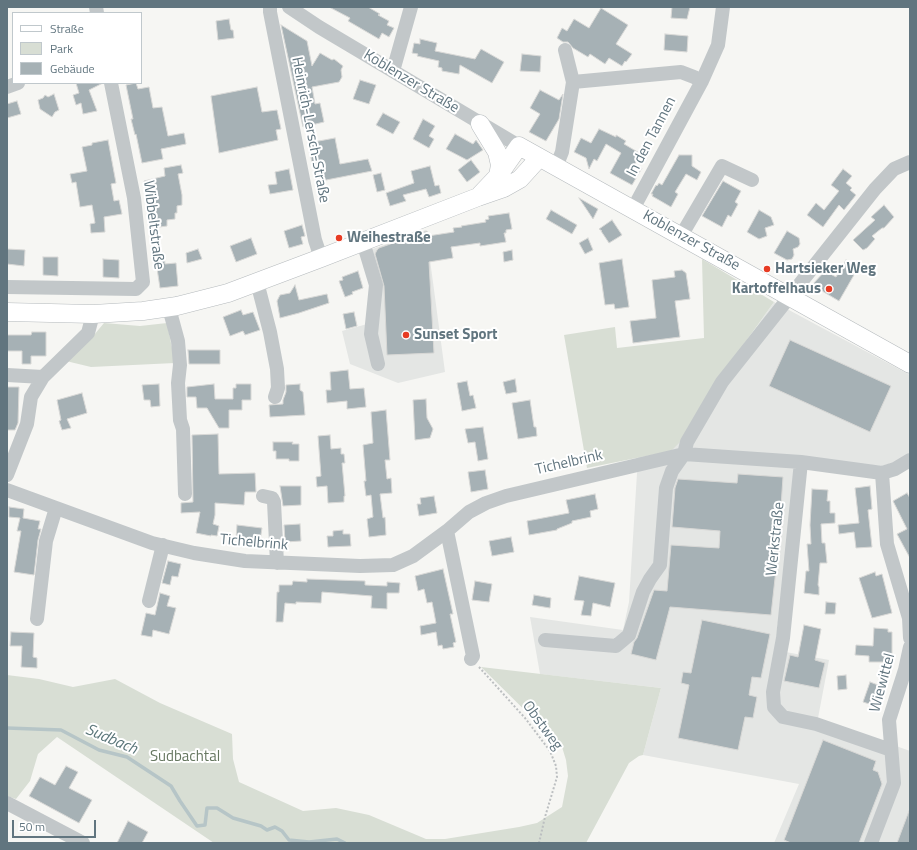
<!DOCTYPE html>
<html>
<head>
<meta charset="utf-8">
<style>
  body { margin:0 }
  #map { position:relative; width:917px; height:850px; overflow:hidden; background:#f6f6f3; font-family:"Titillium Web",sans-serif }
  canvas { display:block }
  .frame { position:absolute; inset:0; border:8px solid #61757f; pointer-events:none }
  .legend { position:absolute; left:12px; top:12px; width:130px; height:72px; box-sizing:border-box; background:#fff; border:1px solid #c0c8cc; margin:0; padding:5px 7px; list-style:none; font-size:12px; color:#61757f }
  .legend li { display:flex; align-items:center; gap:8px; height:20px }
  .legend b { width:20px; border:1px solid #c0c8cc }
  .scale { position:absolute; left:12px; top:820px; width:84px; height:18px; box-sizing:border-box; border:2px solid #61757f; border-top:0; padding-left:5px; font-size:12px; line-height:14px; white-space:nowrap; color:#61757f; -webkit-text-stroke:3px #fff; paint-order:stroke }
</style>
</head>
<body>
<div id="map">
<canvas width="917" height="850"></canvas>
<div class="frame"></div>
<ul class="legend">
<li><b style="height:5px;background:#fff"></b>Straße</li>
<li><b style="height:11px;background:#d8ded4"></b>Park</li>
<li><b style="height:11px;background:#a6b1b5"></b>Gebäude</li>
</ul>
<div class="scale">50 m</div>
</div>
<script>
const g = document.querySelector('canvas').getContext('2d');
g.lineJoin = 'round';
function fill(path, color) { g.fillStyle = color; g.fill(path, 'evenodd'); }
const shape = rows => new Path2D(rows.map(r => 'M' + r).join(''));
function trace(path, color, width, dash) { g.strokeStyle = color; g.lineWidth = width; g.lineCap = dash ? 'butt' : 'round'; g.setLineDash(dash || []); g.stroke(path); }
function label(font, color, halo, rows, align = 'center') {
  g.font = font + ' "Titillium Web",sans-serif'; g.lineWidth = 4; g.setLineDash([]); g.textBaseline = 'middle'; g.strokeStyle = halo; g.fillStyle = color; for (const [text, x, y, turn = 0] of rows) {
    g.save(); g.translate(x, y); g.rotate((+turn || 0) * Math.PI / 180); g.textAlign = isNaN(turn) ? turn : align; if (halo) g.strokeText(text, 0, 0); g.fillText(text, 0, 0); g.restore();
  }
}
fill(shape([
  [426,230,445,372,398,383,350,364,342,331,378,321,367,251],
  [774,302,910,375,910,452,897,462,880,466,796,456,775,650,829,660,818,718,910,751,910,843,774,843,799,784,643,755,661,688,540,674,530,617,623,630,629,602,638,457,671,451,719,379]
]), '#e4e6e4');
fill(shape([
  [702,259,774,302,719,379,682,440,671,451,587,468,564,335,615,327,617,348,704,338],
  [104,323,140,326,167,323,175,363,91,367,66,361,94,335],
  [481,667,661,688,643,755,639,756,629,763,586,843,214,843,57,737,38,754,30,781,16,799,7,796,7,675,39,679,73,687,115,679,160,703,232,734,233,759,239,782,303,811,336,808,369,815,426,839,445,839,519,827,537,823,562,807,568,776,566,760,562,747]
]), '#d8ded4');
trace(shape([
  [7,728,61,730,99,750,127,757,171,786,180,801,197,826,205,825,207,808,217,808,233,818,261,826,267,830,275,827,282,831,289,840,309,842,337,839,345,843]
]), '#b6c5c7', 3.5);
const building = shape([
  [329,7,368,7,380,14,378,15,389,21,387,25,394,28,389,37,382,33,379,39,348,21,350,18,329,7],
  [672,7,690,7,687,19,671,18,672,7],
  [601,8,628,25,616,44,632,54,626,62,625,61,622,66,609,58,605,64,590,54,588,57,573,48,568,42,563,42,557,38,562,28,567,31,574,19,589,28,601,8],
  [229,19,231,30,233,30,234,38,218,40,216,21,229,19],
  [281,25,307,41,312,66,320,53,332,60,334,59,343,66,341,70,342,77,339,82,312,87,315,104,320,103,324,122,303,127,281,25],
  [665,34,688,36,687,52,664,50,665,34],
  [420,39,437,43,435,51,475,59,481,49,504,62,492,83,460,65,459,74,442,71,442,68,438,67,439,61,417,56,418,54,412,53,414,43,420,44,420,39],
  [522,54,541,56,540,72,520,71,522,54],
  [360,80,376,85,369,104,353,99,360,80],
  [76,83,103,83,89,90,97,111,83,114,81,103,76,105,73,95,79,93,76,83],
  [136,83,138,89,149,87,153,108,162,107,168,136,184,133,186,144,161,149,163,159,142,163,136,134,135,135,131,119,133,119,126,85,136,83],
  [257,87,262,112,277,110,281,129,276,130,278,140,219,153,211,96,257,87],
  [540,90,559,100,563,94,559,119,546,141,529,132,540,114,530,108,540,90],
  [54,94,59,110,55,112,52,117,40,109,38,100,43,98,45,95,48,97,54,94],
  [17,101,21,114,7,118,7,104,17,101],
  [383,113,400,122,393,134,376,125,383,113],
  [423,119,435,126,429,136,434,139,429,148,413,139,423,119],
  [599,129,616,137,616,135,626,141,624,144,641,154,635,164,642,168,632,185,610,173,621,153,606,144,597,161,594,159,589,169,586,158,574,152,581,138,591,143,599,129],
  [455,134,473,144,476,140,483,150,467,160,446,149,455,134],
  [335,138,340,164,368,159,372,171,316,182,308,143,335,138],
  [108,140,116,183,111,184,114,201,119,200,122,214,104,217,105,232,91,233,90,224,95,223,92,205,80,207,76,182,72,183,70,174,87,171,82,147,92,145,92,143,108,140],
  [679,155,692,155,692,166,701,172,697,180,686,174,675,192,678,194,671,207,652,196,653,194,651,194,656,185,657,186,659,183,662,185,679,155],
  [471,160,480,172,467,182,458,170,471,160],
  [181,165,183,173,178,174,182,195,182,205,177,206,177,213,175,213,175,219,167,220,167,226,152,228,151,221,150,220,149,216,151,214,148,194,146,194,144,181,165,176,164,168,181,165],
  [430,166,435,186,439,185,441,193,429,197,426,189,403,195,406,201,390,206,386,193,414,183,411,171,430,166],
  [289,169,293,190,270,194,268,185,277,184,275,172,289,169],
  [843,169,852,176,846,183,852,188,850,190,856,195,844,210,839,205,823,227,807,215,816,203,824,210,839,191,831,185,843,169],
  [381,173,385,190,377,192,373,175,381,173],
  [723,181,741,191,735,202,738,204,731,217,728,215,722,227,702,216,723,181],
  [579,198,598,209,593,219,579,198],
  [884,205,894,217,884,228,882,228,872,236,875,239,867,248,863,250,853,240,875,220,871,217,884,205],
  [551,210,577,225,572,234,546,219,551,210],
  [759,210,771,217,774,225,765,228,767,236,759,239,747,232,759,210],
  [509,213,512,229,506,230,506,233,504,233,506,242,480,246,480,243,451,247,453,258,429,262,434,353,387,355,384,286,375,254,377,250,379,248,427,231,428,236,454,232,453,228,462,227,461,226,486,222,485,220,489,219,488,216,509,213],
  [612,220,622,235,609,243,601,231,602,231,599,229,612,220],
  [302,225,305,236,301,237,303,244,289,248,284,231,302,225],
  [787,231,799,238,800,244,798,247,793,249,794,255,792,259,787,260,774,253,787,231],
  [251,238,257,254,236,262,230,246,251,238],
  [588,238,593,250,585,254,579,243,588,238],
  [7,249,25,250,24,266,7,264,7,249],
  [198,249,202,259,187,263,186,253,198,249],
  [512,250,513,260,504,262,503,252,512,250],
  [164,254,165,264,176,263,178,286,160,288,155,255,164,254],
  [43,257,58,257,58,276,43,275,43,257],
  [103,259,119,260,119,278,103,277,103,259],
  [622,259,629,307,615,309,614,304,605,305,599,263,622,259],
  [846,260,858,268,839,301,812,285,825,271,836,277,846,260],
  [682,270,686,273,690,299,675,301,680,337,633,343,630,321,656,318,652,280,675,277,674,271,682,270],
  [358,271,363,288,352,292,353,294,345,297,339,281,343,280,342,277,358,271],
  [295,285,299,300,327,294,329,303,299,313,280,318,277,301,280,295,290,293,295,285],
  [241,310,243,315,253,312,260,330,245,335,243,331,230,336,223,317,241,310],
  [354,312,357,326,346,329,343,314,354,312],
  [32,332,46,332,46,356,31,356,31,364,22,364,22,351,7,351,7,335,31,335,32,332],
  [790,340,891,386,870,432,769,386,790,340],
  [188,350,220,350,220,364,189,364,188,350],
  [348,370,350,389,364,388,366,407,347,409,347,401,327,403,326,390,331,390,330,372,348,370],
  [515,379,517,392,506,394,503,382,515,379],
  [467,381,470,396,473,395,476,408,462,411,457,383,467,381],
  [159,384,160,406,151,407,150,400,144,400,142,385,159,384],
  [214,384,215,399,233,399,233,388,236,388,236,384,251,384,251,400,242,400,242,410,229,410,229,428,219,428,207,408,197,408,196,397,187,397,187,387,214,384],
  [300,384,300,390,303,392,305,415,270,417,269,405,283,404,283,400,286,392,286,385,300,384],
  [7,387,19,387,18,423,15,430,7,430,7,387],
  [82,393,87,413,67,419,71,428,62,430,59,421,61,420,57,400,82,393],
  [426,399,427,418,433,429,430,438,415,440,413,400,426,399],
  [530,400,534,427,536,427,537,436,518,439,512,403,530,400],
  [386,410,390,460,385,460,387,479,391,478,392,493,380,494,383,518,385,517,386,535,369,537,367,519,373,517,371,495,366,496,364,481,366,481,363,445,373,443,371,412,386,410],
  [483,427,488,459,478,461,475,442,468,443,465,429,483,427],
  [218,434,219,474,255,473,256,492,245,492,244,505,215,503,215,515,213,524,219,526,217,536,211,535,211,536,196,533,200,512,181,513,181,503,193,502,192,435,218,434],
  [330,435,331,449,341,448,341,454,344,454,345,463,342,463,345,496,344,496,344,502,328,503,327,486,317,487,316,477,321,476,318,436,330,435],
  [273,442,293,442,292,444,299,444,299,461,289,461,289,459,276,459,276,451,273,451,273,442],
  [485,470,488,489,471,492,468,472,485,470],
  [738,474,783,477,778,551,771,615,670,607,656,660,631,654,634,642,637,638,654,590,667,591,671,545,719,548,720,531,672,527,675,488,678,479,737,483,738,474],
  [280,486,301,486,301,505,283,506,280,486],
  [870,486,872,509,868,510,872,547,856,548,854,532,839,534,838,525,859,523,855,488,870,486],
  [812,489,828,490,827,501,830,501,830,513,835,513,835,523,821,524,822,543,825,543,827,563,820,563,818,585,819,587,819,595,804,593,806,571,809,571,807,544,811,544,810,525,812,489],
  [907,493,910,498,910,558,897,534,907,529,893,501,907,493],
  [595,494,598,509,590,511,591,517,572,521,572,523,557,529,557,530,529,535,527,521,569,513,566,500,595,494],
  [434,496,437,513,419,516,417,504,421,504,420,498,434,496],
  [9,507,24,509,23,518,40,521,38,529,41,529,38,540,34,575,14,572,21,531,17,531,20,518,9,517,9,507],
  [300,524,301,541,285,542,284,525,300,524],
  [237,525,262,528,260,541,236,539,237,525],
  [343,530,343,534,350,534,351,546,328,547,327,536,333,536,333,531,343,530],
  [511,537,514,552,492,556,489,541,511,537],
  [168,561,181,564,178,577,172,576,170,585,162,583,168,561],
  [443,569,453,614,450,614,456,642,453,643,454,647,443,649,442,645,438,646,436,632,421,635,420,626,436,623,432,602,427,603,424,589,418,591,415,576,443,569],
  [875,572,876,576,882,574,892,613,872,618,859,578,875,572],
  [579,576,615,583,610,607,593,603,591,616,581,615,584,601,574,600,579,576],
  [307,579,365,581,365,585,387,586,387,582,400,583,399,593,387,593,387,609,371,608,372,596,322,592,321,603,296,602,296,604,285,603,283,622,276,622,277,592,279,592,279,585,292,585,293,581,307,582,307,579],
  [475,581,492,584,489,602,472,600,475,581],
  [160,593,170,596,167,606,176,608,169,634,153,630,152,637,141,635,146,613,155,615,160,593],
  [534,595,551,598,550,608,532,605,534,595],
  [826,602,836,603,835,614,825,614,826,602],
  [702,620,770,634,761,678,752,677,749,695,757,697,753,718,745,717,738,750,678,738,689,685,681,683,683,672,691,673,702,620],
  [804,625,821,629,815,660,825,663,819,688,784,681,790,655,798,657,804,625],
  [874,628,888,629,888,632,892,632,892,662,869,662,869,656,855,655,856,645,873,646,874,628],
  [11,632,34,633,33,657,37,658,37,668,21,667,22,646,10,646,11,632],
  [846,675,847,689,838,690,837,676,846,675],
  [870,682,886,688,879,707,863,702,870,682],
  [823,740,876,761,873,770,878,772,882,784,859,843,791,843,784,840,823,740],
  [66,766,78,772,69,788,92,800,79,823,29,796,40,777,55,785,66,766],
  [909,811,910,843,897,843,909,811],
  [128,821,148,832,142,843,117,843,128,821]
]);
fill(building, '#a6b1b5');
trace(building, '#d8d8d6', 1);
const major = shape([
  [480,124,497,152,500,165,498,176],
  [480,195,498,176,519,146,910,364],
  [7,312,93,314,143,311,177,306,228,293,321,258,478,197,504,188,520,179,539,158]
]);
trace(major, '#b5babd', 19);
trace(shape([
  [479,667,525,718,550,751,556,766,557,777,545,817,539,843]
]), '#bcbfc1', 2, [2, 2]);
trace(shape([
  [96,7,97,13],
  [270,7,270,12,315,240,321,258],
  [289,7,319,27,519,146],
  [393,71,411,7],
  [573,82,681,72,694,77,702,81],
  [7,87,18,83],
  [556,167,562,152,573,82,565,50],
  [633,209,702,81,718,45,723,7],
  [681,236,722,166,752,180],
  [363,242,376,285,371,334,378,364],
  [257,282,270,332,277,369,278,388,275,397],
  [7,287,136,289,143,282,134,198,111,83],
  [169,308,178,341,180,365,178,383,180,420,183,429,185,494],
  [7,375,43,377],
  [801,462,783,638,773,692,774,707,783,717,816,724,891,750],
  [882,473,887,544,909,618,910,638],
  [7,475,27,424,31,397,43,377,88,333,93,314],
  [7,490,152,543,194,553,245,561,360,566,393,565,413,556,447,531,469,512,486,503,506,496,684,454,801,462,882,473,895,469,910,460],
  [263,496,272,498,274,502,277,563],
  [447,531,473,656,471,659],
  [149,601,163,545],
  [37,619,46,541,56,508],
  [545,640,616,646,629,635,643,592,650,579,660,565,666,488,672,471,684,454,687,442,722,382,875,189,894,169,910,162],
  [7,803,83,843],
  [871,843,894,783,889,720,905,670,910,647]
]), '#c2c7c9', 14);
trace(major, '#fff', 18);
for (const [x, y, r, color] of [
  [339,238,4,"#e73b23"],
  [767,269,4,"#e73b23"],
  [829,289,4,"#e73b23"],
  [406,335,4,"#e73b23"]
]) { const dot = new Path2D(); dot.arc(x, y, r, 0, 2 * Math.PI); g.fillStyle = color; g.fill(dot); trace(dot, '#fff', 1.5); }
label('15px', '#61757f', '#fff', [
  ["Koblenzer Straße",411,82,31],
  ["Heinrich-Lersch-Straße",310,130,79],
  ["In den Tannen",652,137,-62],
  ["Wibbeltstraße",153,225,83],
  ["Koblenzer Straße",691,241,29],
  ["Tichelbrink",569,463,-13],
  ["Werkstraße",776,539,-84],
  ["Tichelbrink",254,543,5],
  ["Wiewittel",883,683,-75],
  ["Obstweg",542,726,54]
]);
label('bold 15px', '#61757f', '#fff', [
  ["Weihestraße",347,238],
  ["Hartsieker Weg",775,269],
  ["Kartoffelhaus",821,289,"right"],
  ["Sunset Sport",414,335]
], 'left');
label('15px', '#667760', '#fff', [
  ["Sudbachtal",185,757]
]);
label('italic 16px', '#5b767a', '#fff', [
  ["Sudbach",111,740,23]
]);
</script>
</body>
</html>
